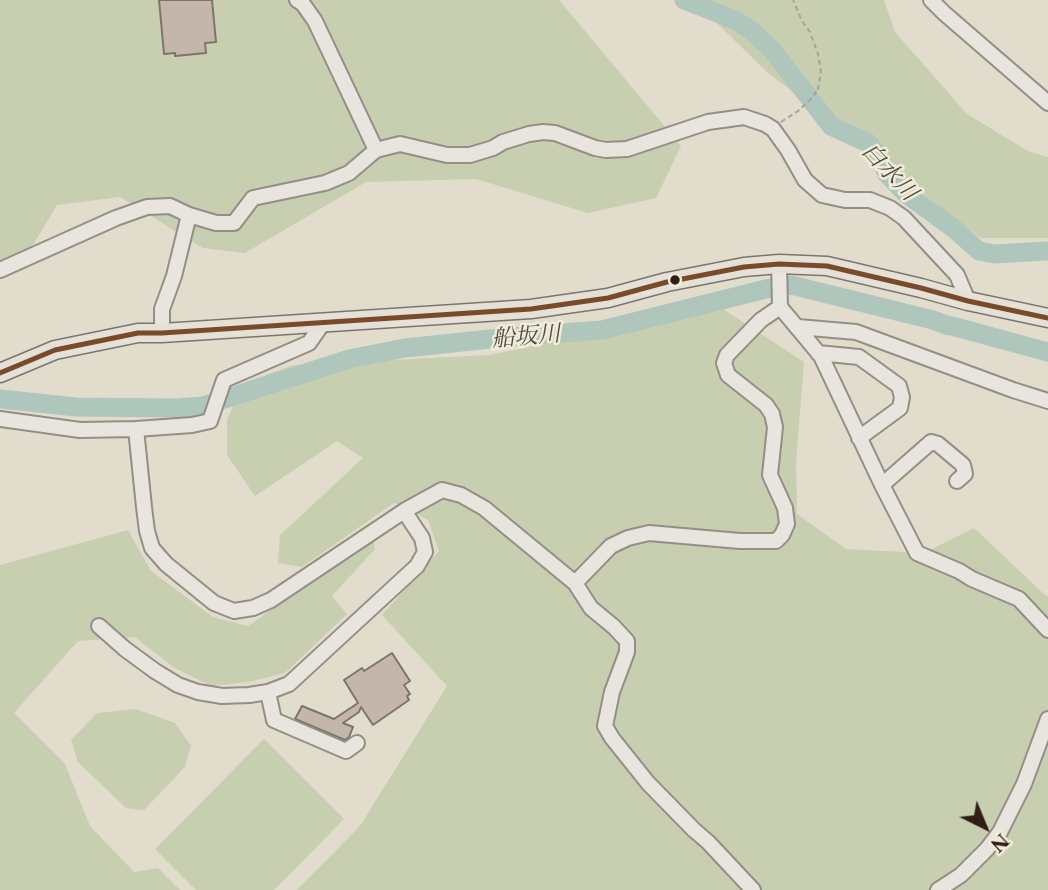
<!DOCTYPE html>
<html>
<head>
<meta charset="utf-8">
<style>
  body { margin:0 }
  #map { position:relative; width:1048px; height:890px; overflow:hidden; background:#e2dccd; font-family:"Libre Caslon Text",serif }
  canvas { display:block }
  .north { position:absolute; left:950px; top:792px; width:70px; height:70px; -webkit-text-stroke:5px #f1ebd9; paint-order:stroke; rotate:137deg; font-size:19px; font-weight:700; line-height:28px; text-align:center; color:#311e15 }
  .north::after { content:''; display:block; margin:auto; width:24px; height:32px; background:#311e15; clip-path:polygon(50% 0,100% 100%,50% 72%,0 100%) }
</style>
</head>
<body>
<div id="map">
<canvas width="1048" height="890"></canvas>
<div class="north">N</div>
</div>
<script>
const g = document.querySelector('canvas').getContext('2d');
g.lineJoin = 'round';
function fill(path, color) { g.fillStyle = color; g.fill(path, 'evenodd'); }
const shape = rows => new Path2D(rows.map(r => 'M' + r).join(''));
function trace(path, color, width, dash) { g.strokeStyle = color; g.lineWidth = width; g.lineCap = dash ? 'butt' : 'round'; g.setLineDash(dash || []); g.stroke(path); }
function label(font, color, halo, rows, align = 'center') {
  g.font = font + ' "Libre Caslon Text","Noto Serif JP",serif'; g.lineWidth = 5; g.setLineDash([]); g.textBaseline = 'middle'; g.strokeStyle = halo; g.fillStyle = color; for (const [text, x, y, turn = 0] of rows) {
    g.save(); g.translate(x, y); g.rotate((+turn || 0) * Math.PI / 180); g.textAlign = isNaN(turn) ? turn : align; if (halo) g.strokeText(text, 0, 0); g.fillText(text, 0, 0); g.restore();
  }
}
fill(shape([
  [0,0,559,0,681,146,656,198,588,213,476,179,366,182,245,253,203,248,120,197,57,205,18,270,0,270],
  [693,0,884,0,895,32,967,114,1028,151,1048,157,1048,238,980,238,766,71],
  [723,309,804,362,796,462,797,514,846,549,924,553,974,528,1045,595,1048,596,1048,890,297,890,360,826,447,686,382,615,439,551,428,520,394,503,302,567,278,563,280,535,363,458,337,441,255,496,227,455,227,420,243,383,294,365,489,355],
  [128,530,151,571,213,617,248,626,373,538,375,549,332,596,347,614,285,673,249,682,211,686,173,667,135,637,78,641,14,713,65,764,90,826,134,872,158,868,180,890,0,890,0,565],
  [136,709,175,723,191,746,185,767,144,810,126,808,78,762,71,740,97,713],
  [264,739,344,819,274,890,196,890,155,849]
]), '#c8ceb0');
trace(shape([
  [684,0,735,20,752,31,773,51,831,126,868,143,878,154,887,174,905,193,953,228,979,251,995,254,1048,251],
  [0,399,76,407,177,408,203,406,349,359,405,348,509,337,602,330,766,289,791,285,933,320,949,326,952,326,1048,352]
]), '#aec6bc', 19);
const building = shape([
  [159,0,212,0,216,42,205,43,206,53,175,56,175,53,164,54,159,0],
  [392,653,410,681,404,685,410,694,407,696,409,700,373,725,361,707,359,712,343,723,353,727,349,737,345,740,295,719,302,706,334,719,358,703,344,680,362,668,364,671,392,653]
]);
fill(building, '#c5b6ac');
trace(building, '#7c756d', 2);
const minor = shape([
  [297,0,303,4,315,21,376,150],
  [931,0,944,13,1048,103],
  [779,264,780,307,821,356,882,485,917,553,959,571,972,579,1019,599,1048,630],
  [0,270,116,218,147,207,170,206,189,215,216,223,234,223,253,198,325,183,349,173,376,150,400,144,447,155,470,155,493,148,503,142,529,134,543,132,555,133,595,148,606,150,627,149,708,122,744,117,765,124,773,129,788,150,805,180,822,195,845,200,870,200,890,208,904,218,957,275,968,301],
  [798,327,856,332,1013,390,1048,401],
  [162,333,162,309,174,276,189,215],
  [818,353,859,357,899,386,902,397,900,408,859,438],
  [0,419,80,430,136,429,192,425,210,421,224,380,309,343,323,323],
  [136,429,144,507,147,531,152,548,166,564,214,603,234,611,253,608,271,600,404,511,442,490,461,495,484,508,575,583,591,608,614,627,627,641,627,652,612,692,605,726,612,738,648,783,694,830,708,842,753,890],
  [882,485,931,442,938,444,963,465,965,474,957,481],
  [575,583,611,546,628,538,649,533,740,541,776,541,782,535,787,524,785,508,770,475,775,427,772,414,766,405,728,375,724,363,727,355,761,320,780,307],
  [99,626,125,649,155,671,178,685,198,692,222,696,249,695,268,692,289,684,417,566,425,552,422,538,404,511],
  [268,692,274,720,346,751,357,743],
  [938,890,961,875,987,849,1000,832,1024,784,1048,719]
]);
const major = shape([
  [0,373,55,350,138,333,162,333,531,309,608,298,667,282,744,267,779,264,827,266,921,288,968,301,1048,318]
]);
trace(minor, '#948e86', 18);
trace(major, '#7c756d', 21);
trace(shape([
  [781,122,798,111,813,97,818,88,818,89,821,72,818,54,810,32,802,21,793,0]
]), '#a6a29c', 2, [5, 3.5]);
trace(minor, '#e8e5de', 14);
trace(major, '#e5e1d8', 18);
trace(shape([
  [0,373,55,350,138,333,162,333,531,309,608,298,667,282,744,267,779,264,827,266,921,288,968,301,1048,318]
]), '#7a4b2a', 5);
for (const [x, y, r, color] of [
  [675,280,6,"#311e15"]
]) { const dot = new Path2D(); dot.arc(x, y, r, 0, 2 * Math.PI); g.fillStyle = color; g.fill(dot); trace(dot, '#f1ebd9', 2.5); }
label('italic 23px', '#504e45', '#f1ebd9', [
  ["白水川",889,172,47],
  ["船坂川",526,337,-5]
]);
</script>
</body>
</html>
